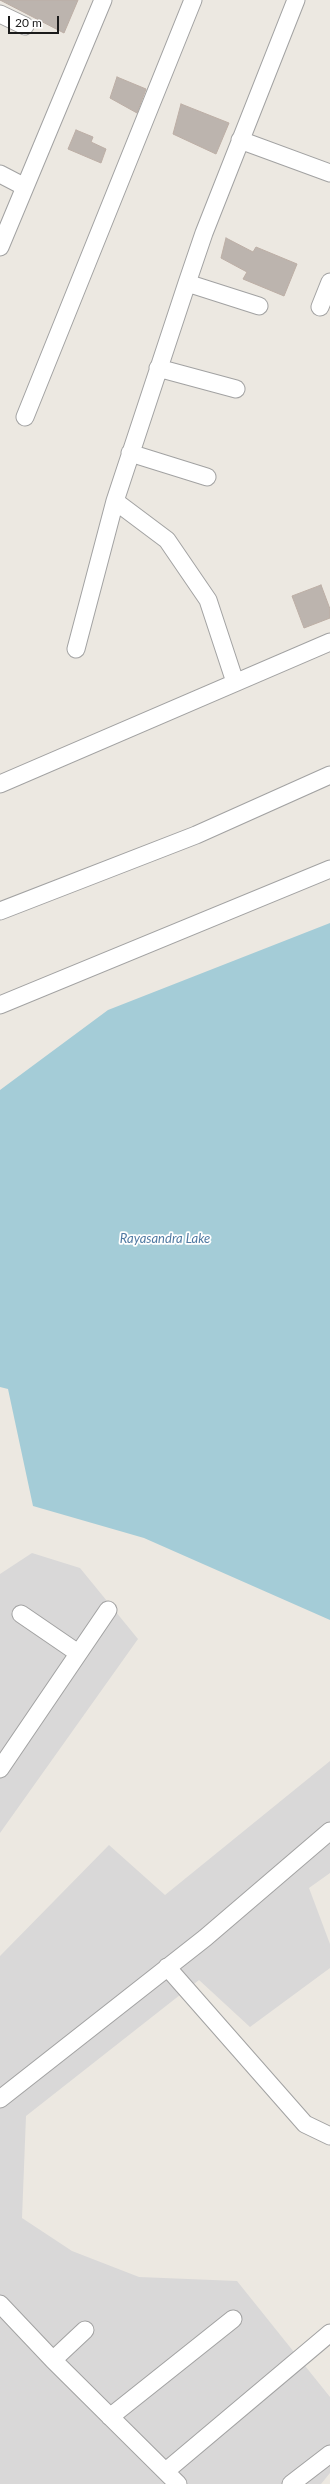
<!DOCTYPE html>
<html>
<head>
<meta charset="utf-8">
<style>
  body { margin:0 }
  #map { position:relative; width:330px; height:2484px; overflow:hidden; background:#ece8e1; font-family:Lato,sans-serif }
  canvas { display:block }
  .scale { position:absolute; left:8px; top:16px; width:51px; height:18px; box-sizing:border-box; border:2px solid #1b1b1b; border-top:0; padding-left:5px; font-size:12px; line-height:14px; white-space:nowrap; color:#1b1b1b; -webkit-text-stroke:3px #fff; paint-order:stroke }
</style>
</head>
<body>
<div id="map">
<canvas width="330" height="2484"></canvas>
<div class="scale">20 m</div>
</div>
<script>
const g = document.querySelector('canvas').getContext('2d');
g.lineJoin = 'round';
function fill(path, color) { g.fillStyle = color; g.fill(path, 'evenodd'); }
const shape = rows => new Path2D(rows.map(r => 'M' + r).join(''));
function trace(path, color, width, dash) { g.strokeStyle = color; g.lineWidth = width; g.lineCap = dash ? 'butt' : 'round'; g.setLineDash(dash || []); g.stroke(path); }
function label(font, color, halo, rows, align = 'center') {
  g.font = font + ' Lato,sans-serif'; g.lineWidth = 3.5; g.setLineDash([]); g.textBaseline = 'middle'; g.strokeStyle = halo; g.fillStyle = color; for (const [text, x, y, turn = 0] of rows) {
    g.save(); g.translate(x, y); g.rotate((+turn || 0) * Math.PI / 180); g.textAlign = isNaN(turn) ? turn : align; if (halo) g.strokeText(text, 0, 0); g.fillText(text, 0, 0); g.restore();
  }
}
fill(shape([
  [32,1553,80,1568,138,1639,0,1833,0,1574],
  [330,1761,330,1873,309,1888,330,1944,330,1968,250,2027,199,1980,26,2116,22,2218,72,2251,139,2277,237,2281,330,2397,330,2473,321,2484,0,2484,0,1956,109,1845,165,1895]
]), '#d9d8d8');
fill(shape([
  [330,923,330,1620,144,1538,33,1506,8,1389,0,1387,0,1090,108,1010]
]), '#a4ccd7');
const building = shape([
  [0,0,78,0,64,33,0,0],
  [117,77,146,89,137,113,110,98,117,77],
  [181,104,229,123,216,154,173,134,181,104],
  [76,130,93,137,91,142,106,149,101,163,68,149,76,130],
  [226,238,253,252,256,247,297,264,284,296,243,279,247,272,221,258,226,238],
  [321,585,330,609,330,618,304,628,292,596,321,585]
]);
fill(building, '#bcb4ae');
trace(building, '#bcaea5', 1);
const minor = shape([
  [0,14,25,26],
  [240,140,330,173],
  [0,174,25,187],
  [0,247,103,0],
  [187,283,259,306],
  [320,307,330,282],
  [158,368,236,389],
  [25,417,193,0],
  [130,453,207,477],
  [115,501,167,540,208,600,235,682],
  [76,649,115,501,187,283,204,233,296,0],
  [0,784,330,642],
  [0,911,196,835,330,775],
  [0,1005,330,869],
  [21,1614,78,1653],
  [0,1769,108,1610],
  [167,1967,305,2124,330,2136],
  [0,2099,205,1938,330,1831],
  [0,2304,53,2360,178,2484],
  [53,2360,85,2330],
  [110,2417,233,2319],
  [166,2471,330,2333],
  [291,2484,330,2454]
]);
trace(minor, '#a2a2a2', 19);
trace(minor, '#fff', 17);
label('italic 13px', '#507aa2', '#fff', [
  ["Rayasandra Lake",165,1239]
]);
</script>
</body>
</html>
